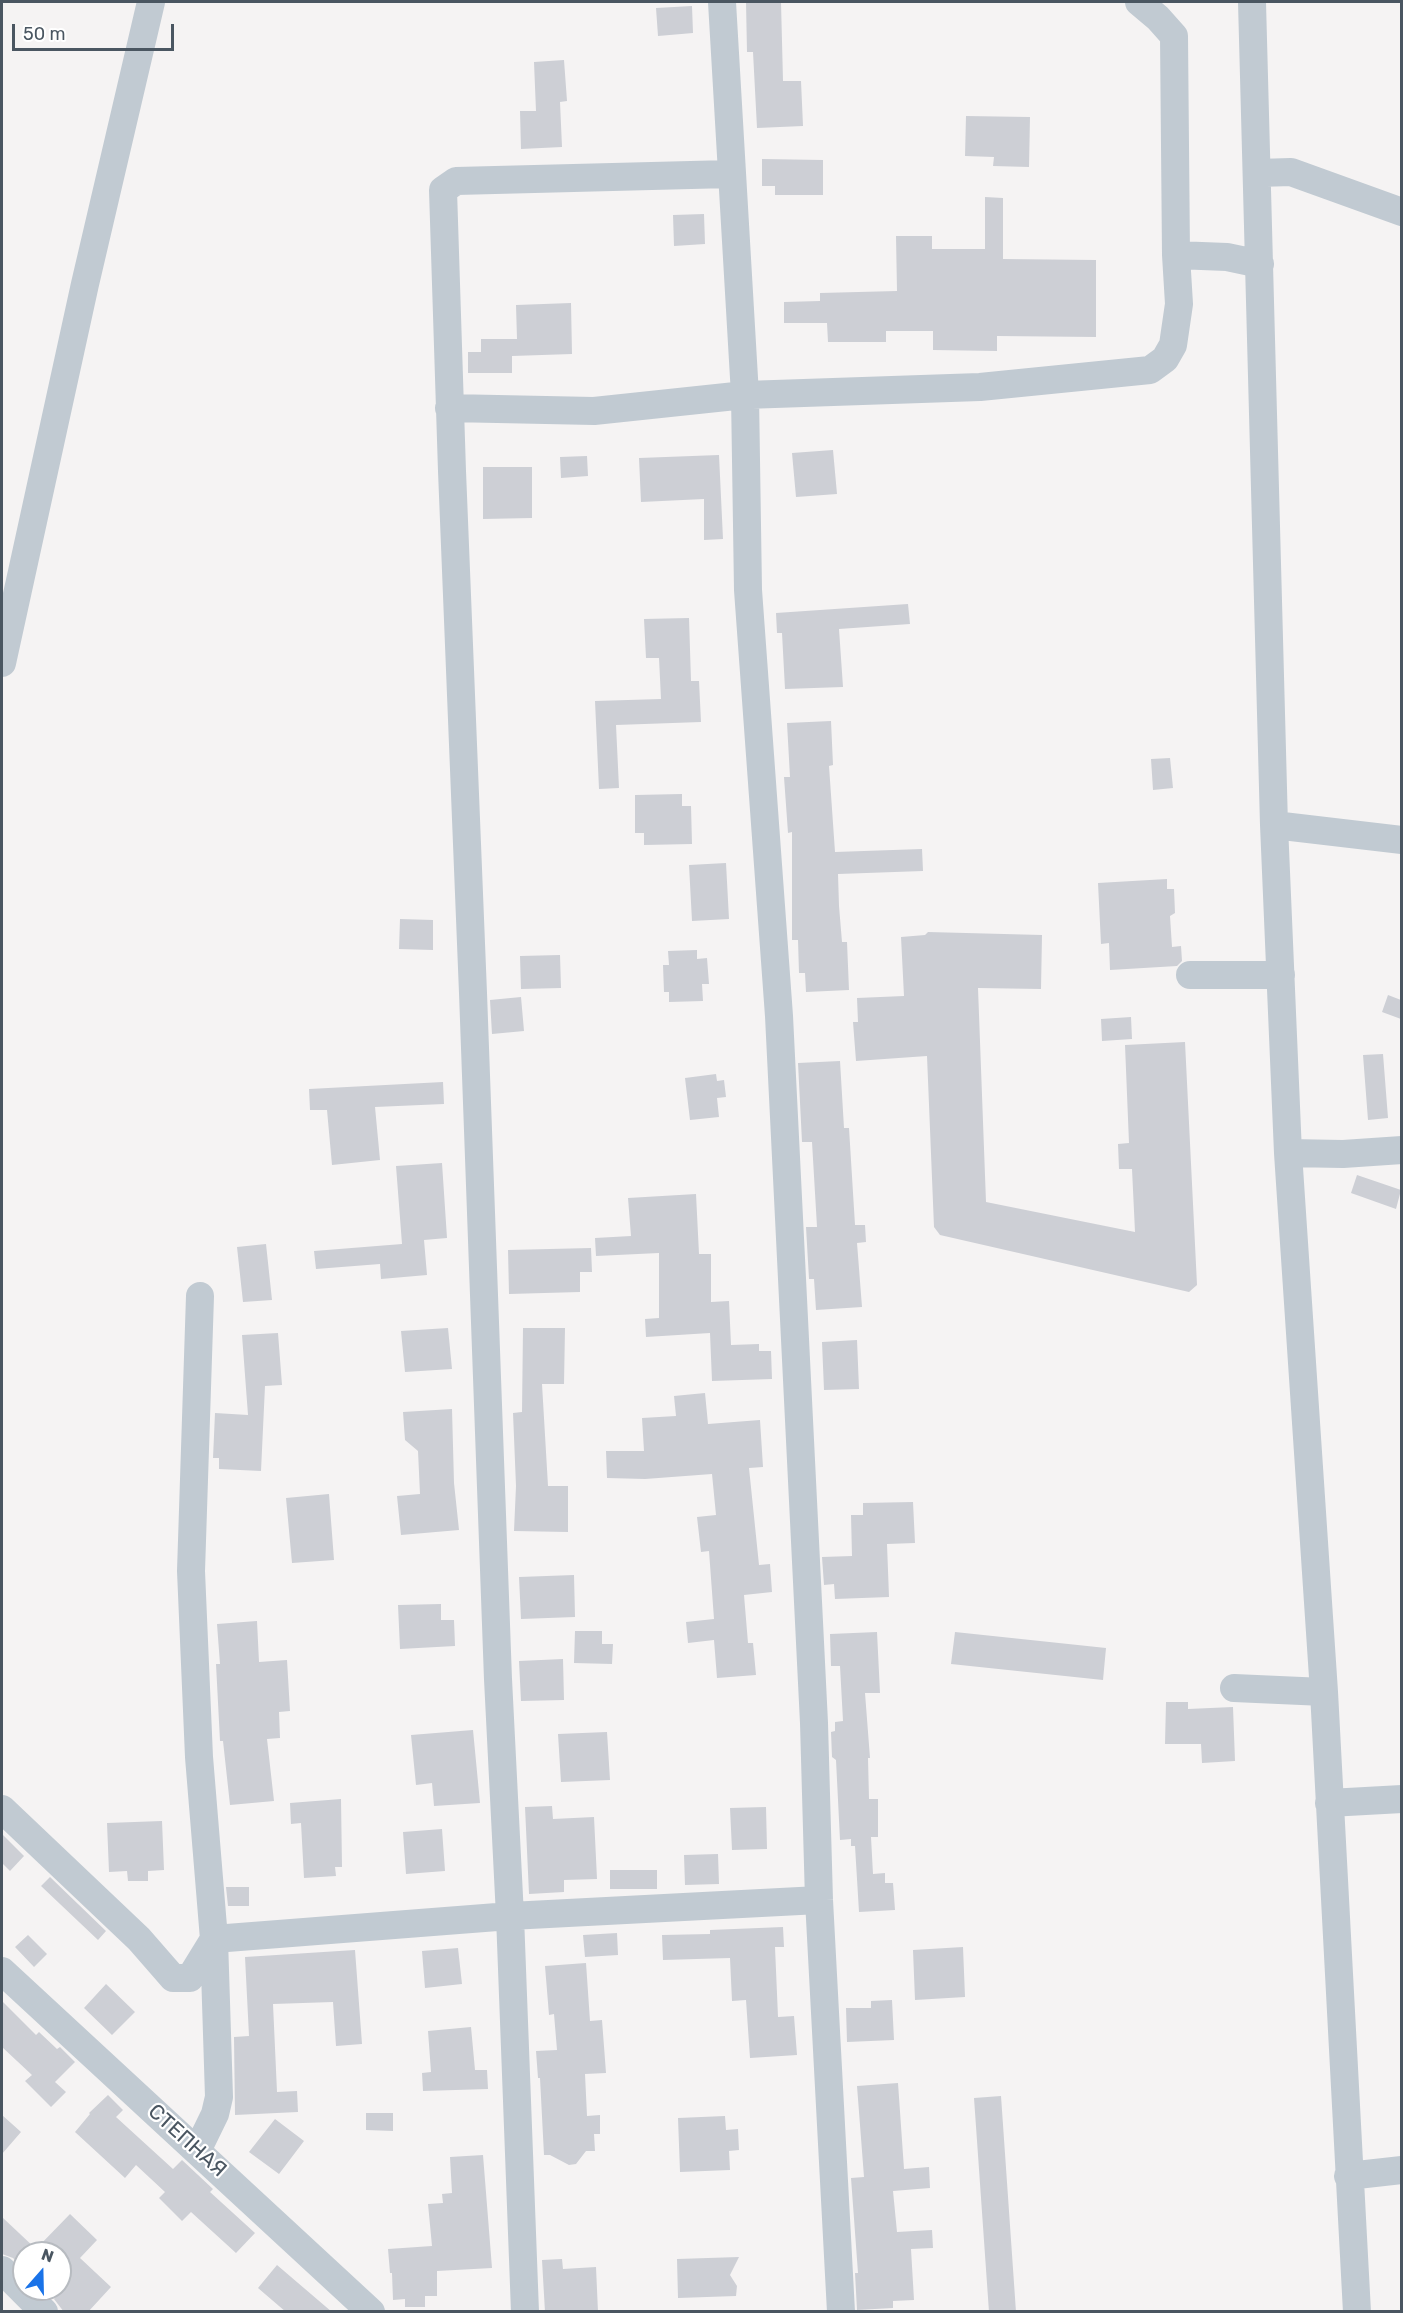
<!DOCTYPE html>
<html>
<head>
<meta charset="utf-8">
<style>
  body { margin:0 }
  #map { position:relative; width:1403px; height:2313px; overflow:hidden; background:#f5f3f3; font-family:Rubik,sans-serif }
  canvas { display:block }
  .frame { position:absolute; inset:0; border:3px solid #4a5661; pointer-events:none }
  .north { position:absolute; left:12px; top:2241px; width:60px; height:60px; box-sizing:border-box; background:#fff; border:2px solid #b7bbc0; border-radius:50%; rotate:20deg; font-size:16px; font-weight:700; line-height:24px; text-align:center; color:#4a5661 }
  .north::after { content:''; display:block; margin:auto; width:21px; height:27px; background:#1a73e8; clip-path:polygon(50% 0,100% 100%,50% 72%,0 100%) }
  .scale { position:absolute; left:12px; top:24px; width:162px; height:27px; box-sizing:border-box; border:3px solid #4a5661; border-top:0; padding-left:8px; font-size:18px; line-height:21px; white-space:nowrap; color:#4a5661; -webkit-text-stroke:4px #fff; paint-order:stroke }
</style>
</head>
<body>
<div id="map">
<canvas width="1403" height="2313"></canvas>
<div class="frame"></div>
<div class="north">N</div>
<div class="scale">50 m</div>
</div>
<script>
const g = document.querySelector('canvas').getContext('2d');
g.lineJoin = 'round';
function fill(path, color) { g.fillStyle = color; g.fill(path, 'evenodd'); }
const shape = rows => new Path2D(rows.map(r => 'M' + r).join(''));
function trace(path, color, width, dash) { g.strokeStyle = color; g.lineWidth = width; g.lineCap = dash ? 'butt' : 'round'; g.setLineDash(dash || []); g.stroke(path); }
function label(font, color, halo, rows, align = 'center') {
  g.font = font + ' Rubik,sans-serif'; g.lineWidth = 4.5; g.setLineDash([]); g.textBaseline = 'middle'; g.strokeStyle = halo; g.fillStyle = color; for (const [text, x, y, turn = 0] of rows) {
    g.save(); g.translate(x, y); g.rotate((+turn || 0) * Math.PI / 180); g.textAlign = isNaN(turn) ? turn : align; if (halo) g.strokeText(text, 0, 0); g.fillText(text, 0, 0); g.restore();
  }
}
fill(shape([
  [746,2,781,2,783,81,801,81,803,126,757,128,753,52,747,52],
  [692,6,693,33,658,36,656,8],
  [564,60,567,101,560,102,562,147,521,149,520,111,536,111,534,62],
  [966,116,1030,117,1029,167,993,166,994,157,965,156],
  [762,159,823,160,823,195,775,195,775,186,762,186],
  [985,197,1003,198,1003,259,1096,260,1096,337,997,336,997,351,933,350,933,331,886,331,886,342,828,342,827,323,784,323,784,302,820,301,820,293,897,291,896,236,932,236,932,249,985,249],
  [704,214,705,244,674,246,673,215],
  [571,303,572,354,512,356,512,373,468,373,468,352,481,352,481,339,517,339,516,305],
  [833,450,837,494,796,497,792,453],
  [719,455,723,539,704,540,704,499,641,502,639,458],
  [587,456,588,476,561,478,560,457],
  [483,467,532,467,532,518,483,519],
  [908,604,910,624,839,629,843,687,785,689,782,633,777,633,776,613],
  [689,618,691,681,699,681,701,722,616,725,619,788,599,789,595,701,661,699,659,658,646,658,644,619],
  [831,721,833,765,829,766,835,852,922,849,923,871,838,874,839,906,842,942,847,942,849,990,806,992,805,973,799,973,798,940,792,940,792,832,788,833,784,777,790,777,787,723],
  [1170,758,1173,788,1153,790,1151,759],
  [682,794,682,806,691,806,692,844,644,845,644,833,635,833,635,795],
  [726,863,729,919,692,921,689,865],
  [1167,879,1167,889,1174,889,1175,913,1170,916,1172,947,1181,946,1182,961,1177,966,1110,970,1109,943,1101,944,1098,883],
  [400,919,433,920,433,950,399,949],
  [928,932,1042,935,1041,989,978,988,986,1202,1135,1232,1132,1169,1119,1169,1118,1144,1129,1143,1125,1045,1185,1042,1197,1285,1189,1292,940,1235,934,1227,927,1056,856,1061,853,1022,858,1022,857,998,904,996,901,937,925,935],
  [697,950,697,959,707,958,709,984,702,984,703,1001,669,1002,669,992,664,992,663,965,669,965,668,951],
  [560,955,561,988,521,989,520,956],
  [1388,995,1401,1000,1401,1019,1382,1012],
  [521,997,524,1031,492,1034,490,1000],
  [1131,1017,1132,1039,1102,1041,1101,1019],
  [1383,1054,1388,1118,1368,1120,1363,1055],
  [840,1061,844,1128,849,1128,855,1225,865,1225,866,1242,857,1243,862,1307,816,1310,814,1279,809,1279,806,1227,817,1227,812,1142,802,1142,798,1063],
  [716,1074,717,1081,724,1080,726,1097,717,1098,719,1117,690,1120,685,1078],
  [443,1082,444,1104,375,1107,380,1160,332,1165,327,1110,310,1110,309,1089],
  [442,1163,447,1238,424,1240,427,1275,381,1279,380,1264,316,1269,314,1251,402,1244,396,1166],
  [1357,1175,1401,1190,1396,1209,1351,1193],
  [696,1194,699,1254,711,1254,711,1302,729,1301,731,1345,759,1344,759,1351,771,1351,772,1379,712,1381,710,1333,646,1337,645,1319,659,1318,659,1253,596,1256,595,1238,631,1236,628,1198],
  [266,1244,272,1300,243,1302,237,1247],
  [591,1248,592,1272,580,1272,580,1292,509,1294,508,1250],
  [448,1328,452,1369,405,1372,401,1331],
  [523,1328,565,1328,564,1384,542,1384,548,1486,568,1486,568,1532,514,1531,516,1486,513,1413,522,1412],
  [278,1333,282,1385,265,1386,261,1471,219,1469,219,1458,213,1458,215,1413,248,1415,242,1335],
  [857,1340,859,1389,824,1390,822,1342],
  [705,1393,708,1424,760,1420,763,1467,749,1468,759,1565,770,1564,772,1592,744,1595,748,1643,753,1643,756,1675,717,1678,714,1640,688,1643,686,1622,714,1619,709,1551,701,1552,697,1517,716,1515,712,1474,645,1479,607,1478,606,1451,644,1451,642,1418,676,1416,674,1396],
  [452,1409,454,1483,459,1530,401,1535,397,1496,420,1494,418,1451,405,1440,403,1412],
  [329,1494,334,1560,292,1563,286,1498],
  [913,1502,915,1543,887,1544,889,1597,835,1599,834,1584,824,1585,822,1557,852,1556,851,1515,863,1515,863,1503],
  [574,1575,575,1617,521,1619,519,1577],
  [441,1604,441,1620,454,1620,455,1646,400,1649,398,1605],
  [257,1621,259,1662,287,1660,290,1711,279,1712,280,1738,267,1739,274,1801,230,1805,223,1741,220,1741,216,1664,220,1664,217,1624],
  [575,1631,602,1631,602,1644,613,1644,612,1664,574,1663],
  [877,1632,880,1693,865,1693,870,1758,868,1758,869,1799,878,1799,878,1837,871,1837,873,1874,885,1873,885,1883,893,1883,895,1910,859,1912,855,1846,851,1846,851,1839,840,1840,836,1760,832,1757,831,1732,835,1731,835,1722,843,1721,840,1666,831,1666,830,1634],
  [955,1632,1106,1648,1103,1680,951,1664],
  [563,1659,564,1700,521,1701,519,1661],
  [1166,1702,1188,1702,1188,1709,1233,1707,1235,1761,1202,1763,1201,1744,1165,1744],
  [473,1730,480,1803,434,1806,432,1783,416,1785,411,1735],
  [607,1732,610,1780,561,1782,558,1734],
  [341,1799,342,1867,335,1867,336,1876,304,1878,301,1823,291,1824,290,1803],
  [552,1806,553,1819,594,1817,597,1879,564,1880,564,1892,529,1894,525,1807],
  [766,1807,767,1849,732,1850,730,1808],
  [162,1821,164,1870,148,1871,148,1881,128,1881,127,1871,109,1872,107,1823],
  [442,1829,445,1871,406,1874,403,1832],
  [2,1834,24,1856,10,1871,2,1863],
  [718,1854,719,1884,685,1885,684,1855],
  [610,1870,657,1870,657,1889,610,1889],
  [50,1877,106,1931,98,1940,41,1886],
  [226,1887,249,1887,249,1906,228,1906],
  [783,1927,784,1947,775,1947,778,2017,794,2016,797,2055,750,2058,746,2000,732,2001,730,1958,663,1960,662,1935,710,1934,710,1930],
  [617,1933,618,1955,585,1957,583,1935],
  [28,1935,47,1954,34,1967,15,1947],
  [963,1947,965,1997,915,2000,913,1950],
  [458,1948,462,1984,425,1988,422,1951],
  [355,1950,362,2044,336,2046,333,2002,273,2004,277,2092,297,2091,298,2112,235,2115,234,2037,249,2036,245,1957],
  [586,1963,590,2021,602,2020,606,2073,585,2074,587,2116,600,2115,600,2134,594,2134,595,2151,586,2151,576,2164,569,2165,550,2155,544,2155,540,2078,538,2078,536,2051,557,2050,554,2014,549,2015,545,1966],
  [106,1984,135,2012,112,2035,84,2008],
  [892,2000,894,2040,847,2042,846,2008,871,2008,871,2001],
  [2,2001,36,2035,39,2032,57,2049,60,2047,75,2062,55,2082,66,2092,51,2107,25,2081,32,2075,2,2047],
  [471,2027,475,2070,487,2070,488,2089,423,2091,422,2073,431,2072,428,2031],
  [898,2083,904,2169,929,2167,930,2188,893,2191,897,2232,932,2230,933,2248,911,2249,914,2300,893,2301,893,2308,857,2310,855,2273,858,2273,851,2178,864,2177,857,2086],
  [108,2095,123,2110,116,2117,173,2169,182,2160,213,2189,210,2192,255,2233,236,2253,191,2212,182,2221,159,2198,165,2192,136,2165,125,2178,75,2132,90,2114,89,2113],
  [1001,2096,1016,2312,989,2312,974,2098],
  [366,2113,393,2113,393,2131,366,2130],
  [2,2115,21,2132,2,2154],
  [725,2116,726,2130,738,2129,739,2150,729,2151,730,2170,680,2172,678,2118],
  [275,2119,304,2141,279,2174,249,2152],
  [483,2155,492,2268,437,2271,437,2296,425,2296,425,2307,405,2307,405,2299,393,2300,392,2273,390,2273,388,2249,432,2246,428,2204,443,2203,442,2194,452,2193,450,2157],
  [70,2214,97,2240,80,2258,111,2287,88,2312,64,2312,54,2299,60,2293,60,2253,24,2253,24,2269,13,2258,2,2254,2,2217,36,2249],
  [739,2257,730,2275,737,2286,736,2296,678,2298,677,2259],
  [562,2259,563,2269,596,2267,598,2312,545,2312,542,2260],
  [277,2265,332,2312,286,2312,258,2288]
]), '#cdcfd5');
trace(shape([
  [722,2,745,395,748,590,779,1016,814,1723,819,1900,841,2312],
  [1252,2,1274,825,1288,1153,1324,1692,1357,2312],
  [1258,173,1291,172,1402,212],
  [1176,255,1227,257,1260,264],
  [449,408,594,411,745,395,980,387,1150,370,1165,359,1173,345,1179,304,1176,255,1174,36,1158,18,1139,2],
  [2,663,85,284,151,2],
  [1274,825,1402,840],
  [1190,975,1281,975],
  [1288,1153,1343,1154,1402,1150],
  [1234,1688,1324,1692],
  [1329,1803,1402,1799],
  [2,1809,139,1939,173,1978,190,1978,214,1939,510,1916,819,1900],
  [2,1971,371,2312],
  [197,2151,215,2114,219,2097,214,1939,199,1757,191,1571,200,1296],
  [1348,2176,1402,2170],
  [2,2270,44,2312],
  [525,2312,510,1916,498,1679,473,993,452,471,443,190,456,181,730,174]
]), '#c1cad2', 28);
label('21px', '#4a5661', '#fff', [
  ["СТЕПНАЯ",187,2141,42]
]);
</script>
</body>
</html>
